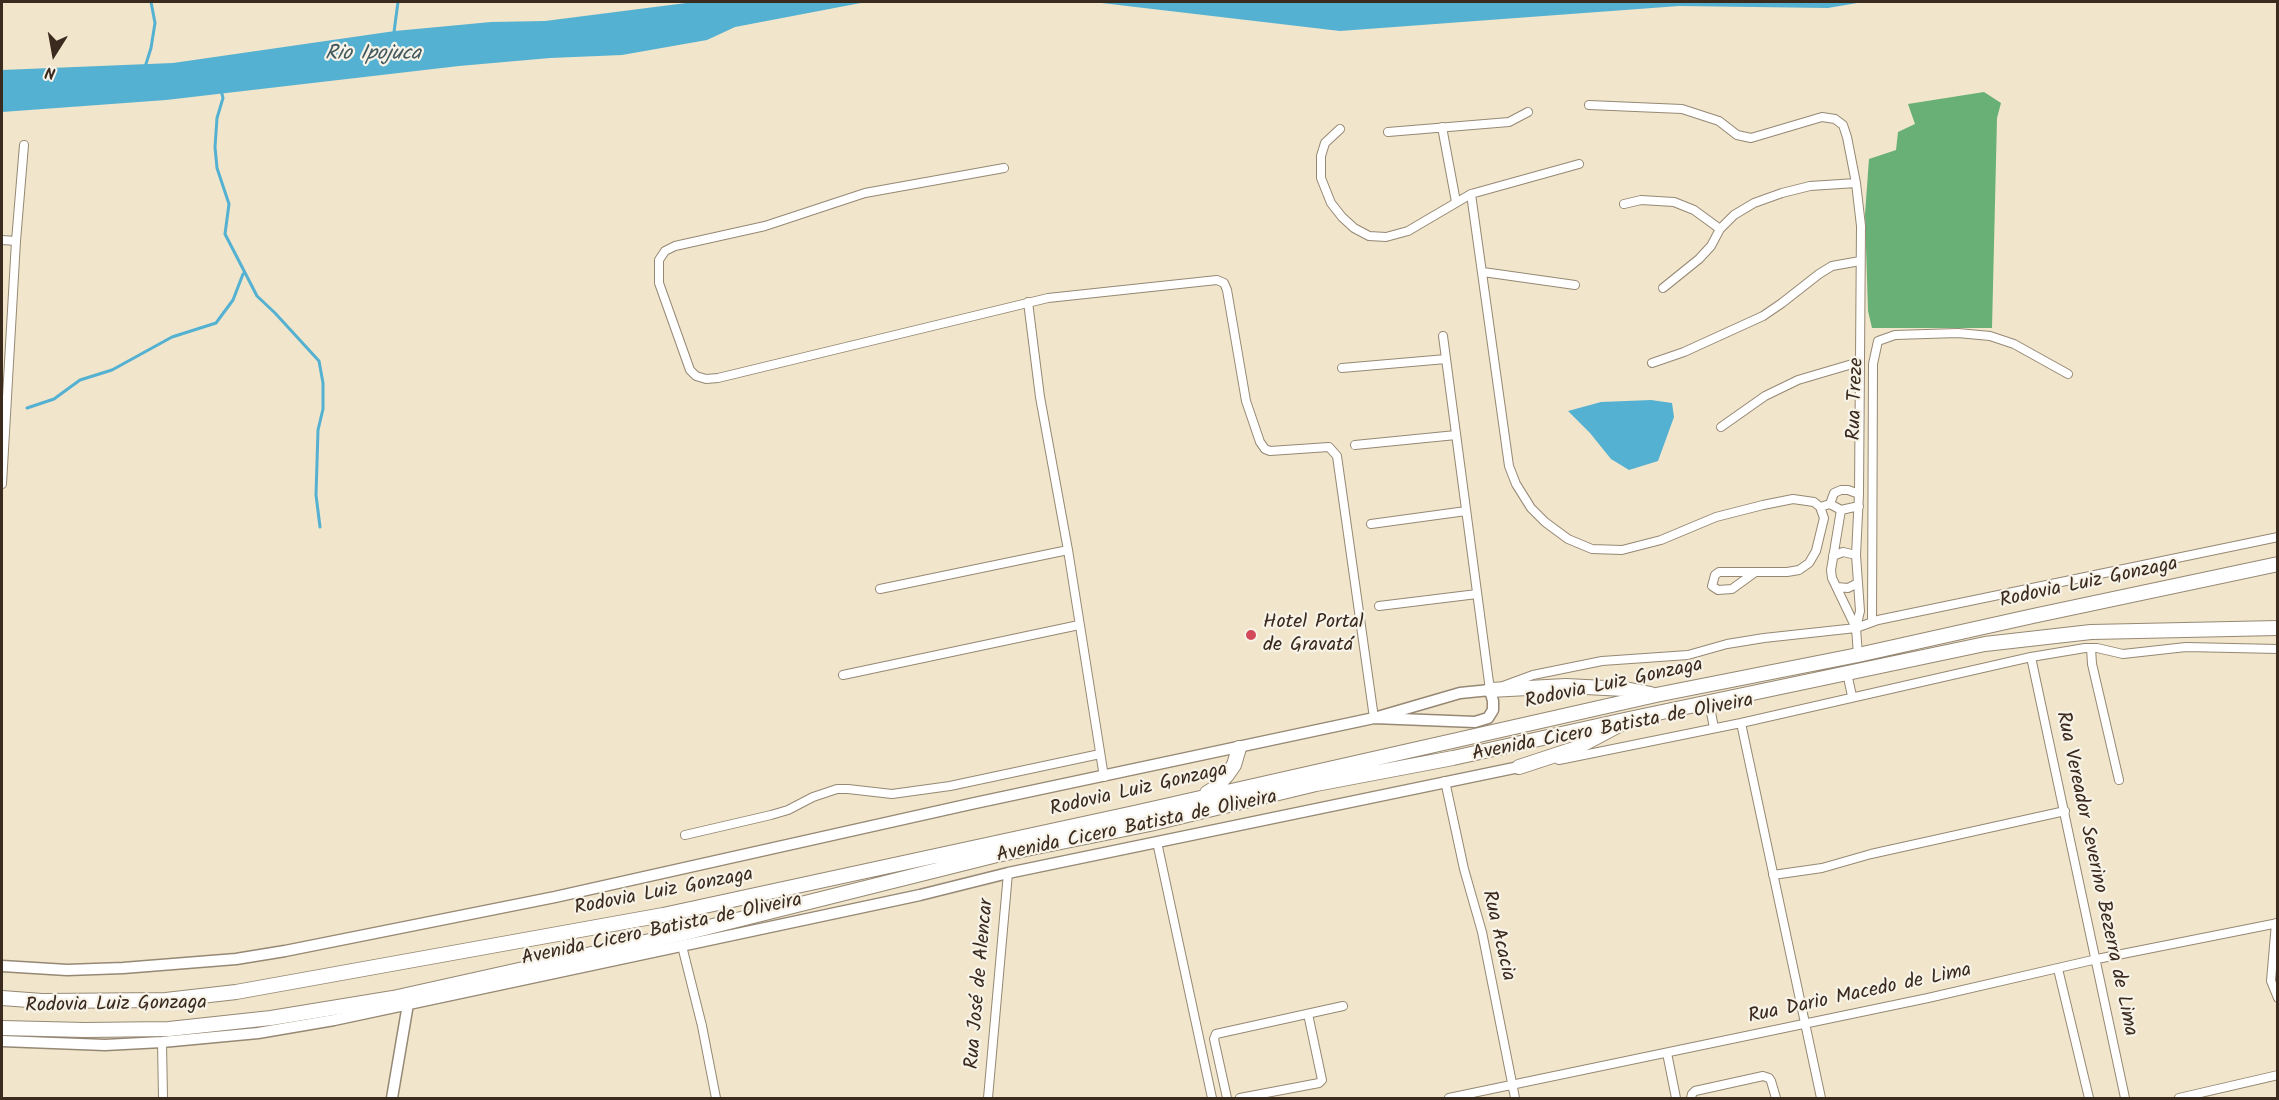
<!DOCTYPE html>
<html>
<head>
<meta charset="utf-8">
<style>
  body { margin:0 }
  #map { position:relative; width:2279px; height:1100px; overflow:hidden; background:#f1e5cb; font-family:Kalam,sans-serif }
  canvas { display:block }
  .frame { position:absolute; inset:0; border:3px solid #3b2a1e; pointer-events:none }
  .north { position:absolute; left:24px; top:24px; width:60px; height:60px; -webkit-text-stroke:4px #f7f3e8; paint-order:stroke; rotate:191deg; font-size:16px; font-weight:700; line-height:24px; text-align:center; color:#3b2a1e }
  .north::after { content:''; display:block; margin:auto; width:21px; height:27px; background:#3b2a1e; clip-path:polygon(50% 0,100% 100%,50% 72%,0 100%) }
</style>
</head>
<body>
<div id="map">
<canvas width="2279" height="1100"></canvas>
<div class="frame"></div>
<div class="north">N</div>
</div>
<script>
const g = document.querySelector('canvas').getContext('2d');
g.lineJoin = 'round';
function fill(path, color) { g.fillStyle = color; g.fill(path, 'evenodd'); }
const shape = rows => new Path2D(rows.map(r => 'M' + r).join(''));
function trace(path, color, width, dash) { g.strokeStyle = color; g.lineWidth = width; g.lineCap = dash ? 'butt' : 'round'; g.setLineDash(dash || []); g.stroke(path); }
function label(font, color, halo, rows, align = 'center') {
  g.font = font + ' Kalam,sans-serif'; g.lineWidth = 4.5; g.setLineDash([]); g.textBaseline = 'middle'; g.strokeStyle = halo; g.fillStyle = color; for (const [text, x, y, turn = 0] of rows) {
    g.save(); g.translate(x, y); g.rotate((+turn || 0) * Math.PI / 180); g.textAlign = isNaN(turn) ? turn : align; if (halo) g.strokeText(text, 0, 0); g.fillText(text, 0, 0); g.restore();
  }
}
fill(shape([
  [1984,92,2001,103,1997,118,1992,328,1872,328,1868,311,1865,214,1869,159,1896,150,1898,132,1915,124,1908,104]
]), '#68b075');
fill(shape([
  [694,2,866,2,735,27,707,40,622,55,550,58,459,66,166,100,2,112,2,70,173,63,395,31,491,22,545,21],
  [1093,2,1863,2,1828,8,1679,6,1340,31],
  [1651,400,1672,403,1674,417,1658,461,1629,470,1611,459,1590,433,1568,411,1601,402]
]), '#54b1d2');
trace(shape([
  [394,32,398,2],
  [145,67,151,48,155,23,151,2],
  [221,90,223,98,217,118,215,147,217,168,229,204,225,234,257,296,275,313,319,361,323,383,323,409,318,430,316,495,320,527],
  [27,408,54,399,80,380,112,370,172,337,216,323,233,300,243,274]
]), '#54b1d2', 3);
const street = shape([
  [1589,105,1682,109,1719,121,1737,135,1751,138,1822,117,1835,119,1843,125,1847,137,1856,183],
  [1442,127,1456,202],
  [1340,129,1325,143,1321,156,1321,178,1331,203,1342,217,1354,228,1369,236,1386,237,1408,231,1471,194],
  [1388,132,1509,122,1528,112],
  [1579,164,1471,194,1509,466,1516,484,1531,508,1545,522,1568,539,1592,549,1622,550,1661,540,1716,517,1763,505,1793,499,1814,502,1820,507,1830,504,1841,510,1859,506],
  [1004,168,865,193,765,226,675,246,665,251,659,260,659,283,690,370,696,376,706,379,718,378,1048,298,1217,280,1224,283,1227,290,1246,401,1260,442,1265,449,1270,451,1329,447,1337,456,1374,718],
  [1624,204,1641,200,1674,202,1694,210,1720,229],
  [2,240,16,241],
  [1483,272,1575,285],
  [1663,288,1699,259,1711,246,1720,229,1734,215,1754,203,1782,193,1810,186,1856,183,1861,226,1859,494,1856,555,1860,611,1856,628,1858,655],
  [1028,302,1040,397,1068,550,1104,777],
  [1443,336,1490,690],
  [1652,363,1684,352,1763,316,1782,303,1819,274,1832,266,1860,261],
  [1342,368,1446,359],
  [1721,427,1765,396,1798,380,1859,362],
  [1355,445,1456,435],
  [2,484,16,241,24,145],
  [1830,504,1834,493,1841,490,1848,490,1859,494],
  [1841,510,1831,570,1832,578,1856,628],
  [1371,524,1466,511],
  [1833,556,1843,552,1856,555],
  [1754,573,1732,589,1718,590,1712,586,1715,575,1719,572,1787,572,1799,570,1809,563,1816,551,1824,518,1820,507],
  [1837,587,1848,588,1858,583],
  [880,589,1068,550],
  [1379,606,1477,594],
  [1872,622,1873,364,1878,341,1895,335,1958,333,1990,336,2014,344,2068,374],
  [2091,648,2092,664,2119,780],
  [2031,657,2125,1098],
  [1847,673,1852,696],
  [843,675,1079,625],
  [1503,686,1533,675,1602,661,1688,655,1727,644,1764,638,1856,628,1878,620,2278,537],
  [1709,702,1714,728],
  [1741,723,1821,1098],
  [1559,760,1741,723,2031,657,2085,648,2097,648,2123,654,2186,647,2278,649],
  [1445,781,1464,869,1482,932,1515,1098],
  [685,835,771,815,788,810,813,797,837,789,848,789,892,794,950,786,1100,754],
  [1157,842,1212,1098],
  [1773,875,1822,868,1871,854,2065,811],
  [2276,923,2271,981,2278,998],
  [682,946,702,1026,716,1098],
  [2058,969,2089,1098],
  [162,1042,163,1098],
  [1667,1053,1676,1098],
  [988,1098,1008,873],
  [1227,1098,1214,1039,1216,1034,1343,1006],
  [1240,1098,1319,1083,1322,1080,1308,1014],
  [1449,1098,1928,998,2097,959,2278,923],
  [1691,1098,1692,1094,1695,1091,1763,1076,1769,1078,1771,1081,1776,1098],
  [2179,1098,2278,1075]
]);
const secondary = shape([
  [2,966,67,970,123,968,236,959,285,951,555,897,975,803,1374,718,1460,693,1490,690,1493,701,1493,710,1488,718,1475,722,1374,718],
  [2,1041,105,1045,162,1042,258,1033,334,1020,920,895,1008,873,1519,767],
  [392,1098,408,1004]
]);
const highway = shape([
  [1490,690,1566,686,1625,689,1651,694],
  [1519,767,1574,749,1621,724],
  [1207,793,1215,788,1227,775,1234,765,1239,748],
  [2,998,42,1001,166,1000,236,992,663,915,1134,813,1656,695,1858,655,2033,616,2278,564],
  [2,1028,85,1030,169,1029,271,1018,393,998,681,934,997,855,1150,824,1316,784,1453,758,1629,719,1985,644,2091,632,2278,628]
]);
trace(street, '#968874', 10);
trace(secondary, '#968874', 13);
trace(highway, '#968874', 16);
trace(street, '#fff', 8);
trace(secondary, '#fff', 10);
trace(highway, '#fff', 14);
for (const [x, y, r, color] of [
  [1251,635,6,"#d1495b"]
]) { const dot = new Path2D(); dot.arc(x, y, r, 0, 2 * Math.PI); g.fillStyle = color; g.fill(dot); trace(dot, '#f7f3e8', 2); }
label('20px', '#3b2a1e', '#f7f3e8', [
  ["Rua Treze",1857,399,-88],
  ["Rodovia Luiz Gonzaga",2089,584,-12],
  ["Rodovia Luiz Gonzaga",1614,685,-12],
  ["Avenida Cicero Batista de Oliveira",1613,729,-11],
  ["Rodovia Luiz Gonzaga",1139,791,-13],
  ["Avenida Cicero Batista de Oliveira",1137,828,-12],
  ["Rua Vereador Severino Bezerra de Lima",2095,874,78],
  ["Rodovia Luiz Gonzaga",664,893,-11],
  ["Avenida Cicero Batista de Oliveira",662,931,-12],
  ["Rua Acacia",1497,936,77],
  ["Rua José de Alencar",981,984,-85],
  ["Rua Dario Macedo de Lima",1860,995,-12],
  ["Rodovia Luiz Gonzaga",116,1006,-1]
]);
label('20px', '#3b2a1e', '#f7f3e8', [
  ["Hotel Portal",1263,624],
  ["de Gravatá",1263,647]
], 'left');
label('italic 21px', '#44595d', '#f7f3e8', [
  ["Rio Ipojuca",373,55]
]);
</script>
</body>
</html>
